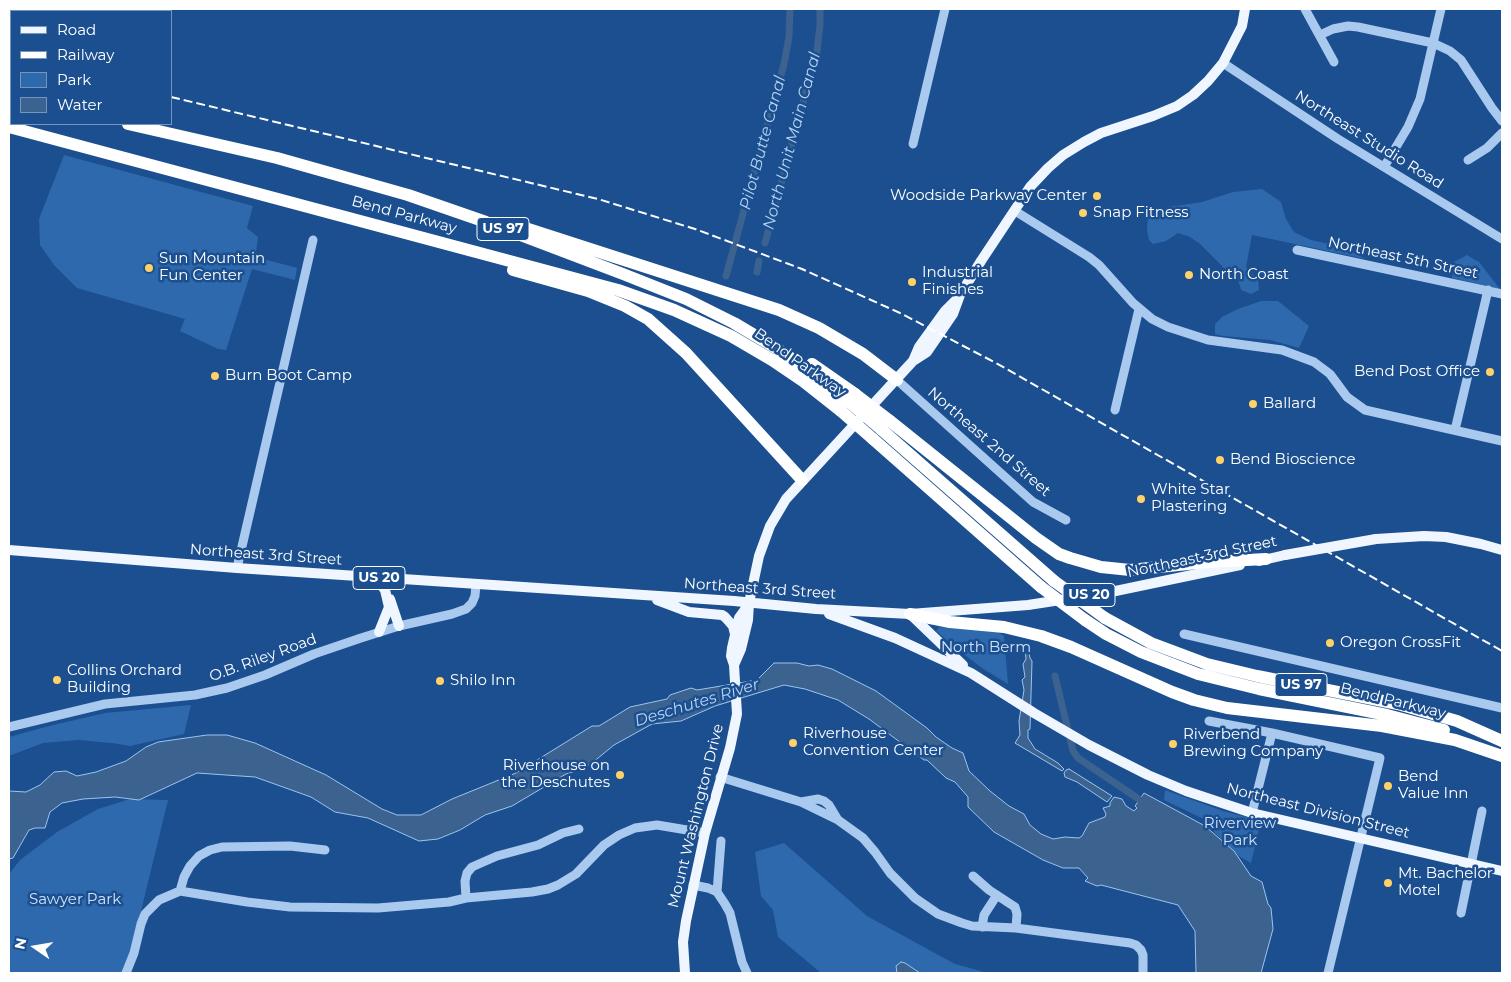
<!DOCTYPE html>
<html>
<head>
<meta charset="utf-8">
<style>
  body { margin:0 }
  #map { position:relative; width:1511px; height:982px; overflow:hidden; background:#1b4f8f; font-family:Montserrat,sans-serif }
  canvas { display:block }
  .frame { position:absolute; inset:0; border:10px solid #fff; pointer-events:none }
  .legend { position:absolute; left:10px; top:10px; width:162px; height:115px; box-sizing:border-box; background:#1b4f8f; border:1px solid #7695bc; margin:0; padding:6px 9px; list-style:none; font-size:15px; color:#fff }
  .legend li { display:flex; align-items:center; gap:10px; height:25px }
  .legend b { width:25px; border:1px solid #7695bc }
  .north { position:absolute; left:10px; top:922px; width:50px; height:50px; -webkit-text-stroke:4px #1b4f8f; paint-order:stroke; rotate:283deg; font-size:14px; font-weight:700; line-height:20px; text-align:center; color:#fff }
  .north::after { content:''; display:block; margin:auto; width:18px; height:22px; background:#fff; clip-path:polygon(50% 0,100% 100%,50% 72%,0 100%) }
</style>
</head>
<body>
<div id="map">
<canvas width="1511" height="982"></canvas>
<div class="frame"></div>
<ul class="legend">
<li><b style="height:6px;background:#f0f6ff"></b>Road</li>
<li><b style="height:6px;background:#fff"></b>Railway</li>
<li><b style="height:14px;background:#2e69ad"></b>Park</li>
<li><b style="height:14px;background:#3c6290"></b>Water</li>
</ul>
<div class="north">N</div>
</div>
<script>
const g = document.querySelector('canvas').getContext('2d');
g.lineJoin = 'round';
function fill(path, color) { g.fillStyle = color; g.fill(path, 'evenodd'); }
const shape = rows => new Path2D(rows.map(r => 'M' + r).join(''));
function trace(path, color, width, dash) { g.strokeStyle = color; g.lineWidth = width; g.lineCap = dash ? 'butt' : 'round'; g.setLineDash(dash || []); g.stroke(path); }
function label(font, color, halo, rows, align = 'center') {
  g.font = font + ' Montserrat,sans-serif'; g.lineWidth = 5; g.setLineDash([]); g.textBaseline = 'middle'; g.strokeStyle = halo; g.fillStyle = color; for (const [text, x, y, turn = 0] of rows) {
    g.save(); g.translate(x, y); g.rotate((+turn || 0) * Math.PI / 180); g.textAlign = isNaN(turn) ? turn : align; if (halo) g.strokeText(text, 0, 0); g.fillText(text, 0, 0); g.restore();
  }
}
fill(shape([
  [64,155,253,206,247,228,258,237,256,252,260,258,297,268,295,280,252,269,226,350,218,349,180,331,185,319,77,288,54,265,40,245,39,219],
  [1262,189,1281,202,1286,219,1294,232,1311,240,1343,247,1366,259,1252,235,1246,267,1258,280,1259,290,1251,294,1241,290,1238,279,1226,270,1200,244,1190,237,1178,233,1166,241,1153,244,1149,240,1147,230,1148,216,1163,208,1202,202,1233,192],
  [1467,255,1479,262,1500,289,1452,278,1454,262],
  [1261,301,1278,301,1309,326,1299,348,1270,340,1223,336,1215,334,1215,324,1222,317,1238,309],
  [939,627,996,631,1004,636,1008,684,982,668,961,652,936,631],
  [191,705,184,734,130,746,112,743,78,740,43,743,9,756,9,737,49,726,105,713],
  [1165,790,1223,811,1261,821,1251,863,1239,856,1214,832,1212,823,1164,800],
  [130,799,168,800,126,973,9,973,9,874,20,860,57,832,98,809],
  [784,843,867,916,955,964,988,973,821,973,778,937,773,910,761,896,755,852]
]), '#2e69ad');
const water = shape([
  [1028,647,1030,658,1032,661,1030,729,1028,730,1028,738,1035,749,1058,763,1064,769,1062,771,1015,743,1020,735,1019,721,1024,690,1022,680,1025,677,1023,664,1026,659,1025,648,1028,647],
  [774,663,797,663,809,666,818,665,832,669,876,691,927,728,936,737,952,748,963,753,969,771,990,791,1009,806,1024,814,1030,825,1041,834,1053,839,1065,837,1079,838,1082,836,1089,823,1105,817,1106,814,1103,808,1110,806,1110,803,1114,797,1122,799,1126,806,1134,811,1137,808,1135,806,1144,793,1205,826,1234,851,1251,876,1262,882,1268,904,1271,908,1273,929,1261,973,1196,973,1195,931,1178,905,1101,885,1097,886,1085,881,1088,878,1079,868,1063,868,1043,860,994,832,968,807,968,797,955,782,946,778,927,760,924,760,869,719,838,700,805,689,784,685,715,706,681,721,652,724,614,745,592,763,582,769,566,774,512,806,485,815,460,830,438,839,419,841,368,818,335,812,311,797,255,777,197,773,139,800,115,797,83,799,62,803,50,812,45,828,35,828,29,830,13,858,9,859,9,791,26,792,40,785,54,772,66,771,77,776,96,772,126,761,146,747,158,742,207,735,227,735,255,743,326,775,382,809,397,815,421,815,452,799,516,773,592,726,599,726,630,707,667,699,670,695,691,688,697,690,757,680,774,663],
  [1069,769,1112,796,1107,802,1077,782,1065,777,1064,773,1066,770,1069,769],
  [901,962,905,963,920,973,897,973,896,966,901,962]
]);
fill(water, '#3c6290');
trace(water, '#9cc4f0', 1);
trace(shape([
  [765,243,817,51,820,25,820,9],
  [757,272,759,261],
  [726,276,784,64,789,37,790,9],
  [1055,676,1073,751,1078,758,1146,804]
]), '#3c6290', 7);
trace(shape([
  [1305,9,1334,62],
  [1320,35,1333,29,1348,26,1358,27,1433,43,1450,51,1461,60,1492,108,1502,121],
  [1223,63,1338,139,1502,239],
  [913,144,945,9],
  [1468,160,1487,148,1502,133],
  [1384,167,1408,127,1420,99,1441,9],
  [1015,211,1089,257,1099,265,1133,303,1152,319,1168,327,1208,340,1282,350,1314,362,1330,374,1347,397,1365,410,1502,441],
  [1297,250,1502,294],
  [897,380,1033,502,1066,520],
  [1115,410,1139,309],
  [1455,430,1488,290],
  [237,568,313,240],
  [1184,634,1502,708],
  [1209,721,1272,733,1380,758,1328,973],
  [9,727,105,704,195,695,227,688,265,675,314,654,361,638,399,626,452,614,466,609,472,603,475,596,476,584],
  [720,777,801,802,838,820,863,838,875,852,890,873,915,898,938,914,962,923,972,926,1016,928,1130,943,1136,945,1141,950,1143,955,1143,973],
  [801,802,818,799,824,801,829,805,838,820],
  [1252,813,1272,733],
  [973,876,989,890,1015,907,1017,914,1016,928],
  [693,885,708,888,717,892,725,904,730,913,742,962,747,973],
  [180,891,184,877,190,866,199,856,210,850,222,847,290,846,325,850],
  [717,892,721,841],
  [466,898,465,881,467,873,472,867,497,856,538,845,563,833,579,829],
  [1461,913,1482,811],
  [982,927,984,915,997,895],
  [126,973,134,953,141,924,145,914,159,900,180,891,247,902,290,907,378,908,449,902,466,898,532,892,548,889,558,885,576,874,604,845,619,835,635,828,657,825,705,833]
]), '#a9c9ee', 9);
trace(shape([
  [913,361,919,347,945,311,956,300],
  [1376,539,1424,536,1446,537,1481,544,1502,550],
  [9,550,237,568,734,601,816,609,910,614,1028,605,1106,593,1240,565],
  [1259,561,1285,555],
  [376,578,385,590,389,607,379,632],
  [390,599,399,626],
  [657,600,689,612,722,615,725,617,733,626,735,634],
  [829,614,895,638,971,673,1034,713,1089,745,1148,775,1186,791,1252,813,1502,871],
  [910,614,963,665],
  [734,665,741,649,748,620,749,603,759,556,770,526,786,499,913,361,927,352,953,314,960,295,981,261,1030,187,1048,168,1063,155,1084,142,1101,133,1153,116,1177,106,1193,95,1208,81,1223,63,1242,26,1245,9],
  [685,973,683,942,686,921,705,833,730,748,737,714,734,665,731,656,732,648,739,618,749,604]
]), '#f0f6ff', 10);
trace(shape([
  [9,98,11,99],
  [128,124,277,158,408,195,486,222,623,274,686,299,734,323,776,348,811,372,849,402],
  [9,127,618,290,674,310,731,336,772,360,803,381,841,411],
  [522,227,779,310,819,328,863,354,897,380],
  [513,270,588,291,625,306,648,319,686,353,802,480],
  [812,364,855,394],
  [890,421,1036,538,1059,554,1070,558,1101,567,1130,570,1207,562,1266,559],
  [882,430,1054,581],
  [873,439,1041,587],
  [910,614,950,622,1004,627,1041,636,1071,647,1172,692,1194,700,1227,708,1382,726,1455,740,1502,756],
  [1105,618,1151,643,1207,664,1257,676,1398,704,1457,721,1502,741],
  [1085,620,1106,634,1141,652,1198,674,1259,689,1387,715,1444,730]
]), '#fff', 12);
trace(shape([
  [9,59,11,59],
  [171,97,598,199,695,229,802,269,900,313,996,363,1502,651]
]), '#fff', 2, [9, 4]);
trace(shape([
  [1285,555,1376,539]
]), '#f0f6ff', 10);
trace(shape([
  [855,394,890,421],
  [849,402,882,430],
  [841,411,873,439],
  [1054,581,1105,618],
  [1041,587,1085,620]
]), '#fff', 12);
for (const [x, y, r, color] of [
  [1097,196,5,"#ffd166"],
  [1083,213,5,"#ffd166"],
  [149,268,5,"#ffd166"],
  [1189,275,5,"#ffd166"],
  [912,282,5,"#ffd166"],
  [1490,372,5,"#ffd166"],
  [215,376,5,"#ffd166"],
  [1253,404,5,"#ffd166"],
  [1220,460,5,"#ffd166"],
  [1141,499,5,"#ffd166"],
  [1330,643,5,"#ffd166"],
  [57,680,5,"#ffd166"],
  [440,681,5,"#ffd166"],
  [793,743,5,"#ffd166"],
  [1173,744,5,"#ffd166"],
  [620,775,5,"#ffd166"],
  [1388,786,5,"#ffd166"],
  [1388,883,5,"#ffd166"]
]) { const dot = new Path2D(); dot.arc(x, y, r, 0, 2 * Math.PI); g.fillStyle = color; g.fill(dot); trace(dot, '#1b4f8f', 2); }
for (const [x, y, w] of [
  [503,229,52],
  [379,578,52],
  [1089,595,52],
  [1301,685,52]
]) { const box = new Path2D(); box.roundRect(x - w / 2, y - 11.5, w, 23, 4); g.fillStyle = '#1b4f8f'; g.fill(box); trace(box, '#fff', 1); }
label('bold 14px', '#fff', null, [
  ["US 97",503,229],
  ["US 20",379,578],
  ["US 20",1089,595],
  ["US 97",1301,685]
]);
label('15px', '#fff', '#1b4f8f', [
  ["Northeast Studio Road",1369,140,32],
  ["Bend Parkway",404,215,15],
  ["Northeast 5th Street",1403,258,12],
  ["Bend Parkway",800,363,35],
  ["Northeast 2nd Street",989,442,41],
  ["Northeast 3rd Street",266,555,4],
  ["Northeast 3rd Street",1202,557,-12],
  ["Northeast 3rd Street",760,589,4],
  ["O.B. Riley Road",263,658,-20],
  ["Bend Parkway",1393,701,14],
  ["Northeast Division Street",1318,811,14],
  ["Mount Washington Drive",696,816,-76]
]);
label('15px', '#fff', '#1b4f8f', [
  ["Woodside Parkway Center",1087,196,"right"],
  ["Snap Fitness",1093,213],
  ["Sun Mountain",159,259],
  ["Fun Center",159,276],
  ["Industrial",922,273],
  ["Finishes",922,290],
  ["North Coast",1199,275],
  ["Bend Post Office",1480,372,"right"],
  ["Burn Boot Camp",225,376],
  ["Ballard",1263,404],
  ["Bend Bioscience",1230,460],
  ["White Star",1151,490],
  ["Plastering",1151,507],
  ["Oregon CrossFit",1340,643],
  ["Collins Orchard",67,671],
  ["Building",67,688],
  ["Shilo Inn",450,681],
  ["Riverhouse",803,734],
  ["Convention Center",803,751],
  ["Riverbend",1183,735],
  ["Brewing Company",1183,752],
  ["Riverhouse on",610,766,"right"],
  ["the Deschutes",610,783,"right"],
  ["Bend",1398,777],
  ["Value Inn",1398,794],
  ["Mt. Bachelor",1398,874],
  ["Motel",1398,891]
], 'left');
label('15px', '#cfe3fa', '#1b4f8f', [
  ["North Berm",986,648],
  ["Riverview",1240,824],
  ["Park",1240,841],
  ["Sawyer Park",75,900]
]);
label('italic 16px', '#b5d3f5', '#1b4f8f', [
  ["North Unit Main Canal",792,141,-75],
  ["Pilot Butte Canal",763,143,-75],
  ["Deschutes River",697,703,-17]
]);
</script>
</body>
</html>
